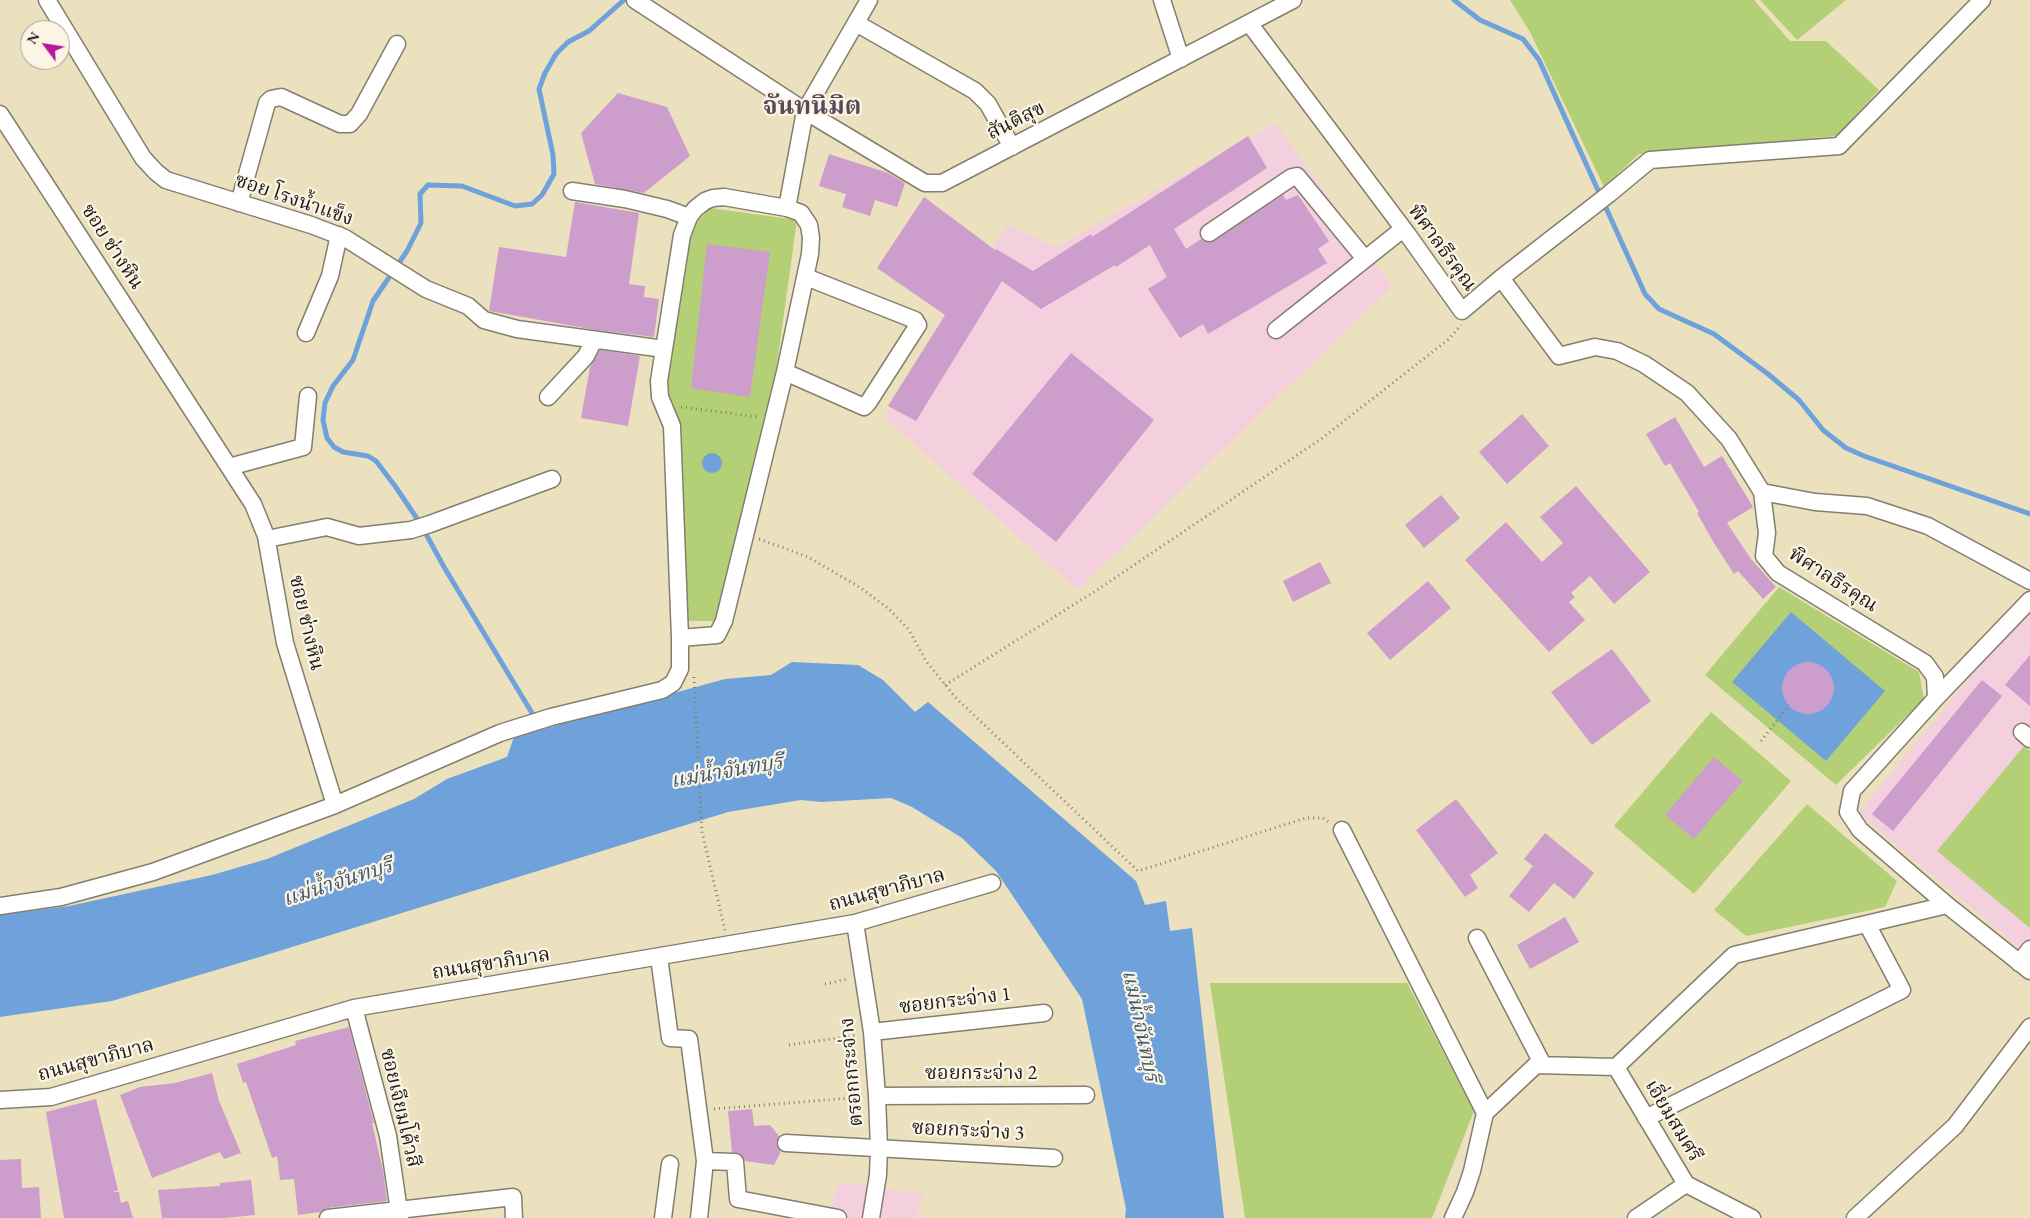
<!DOCTYPE html>
<html>
<head>
<meta charset="utf-8">
<style>
  body { margin:0 }
  #map { position:relative; width:2030px; height:1218px; overflow:hidden; background:#ece1be; font-family:"EB Garamond",serif }
  canvas { display:block }
  .north { position:absolute; left:20px; top:20px; width:50px; height:50px; box-sizing:border-box; background:#fcf5e5; border:1px solid #a29e95; border-radius:50%; rotate:301deg; font-size:14px; font-weight:700; line-height:20px; text-align:center; color:#1c1c1c }
  .north::after { content:''; display:block; margin:auto; width:18px; height:22px; background:#b5179e; clip-path:polygon(50% 0,100% 100%,50% 72%,0 100%) }
</style>
</head>
<body>
<div id="map">
<canvas width="2030" height="1218"></canvas>
<div class="north">N</div>
</div>
<script>
const g = document.querySelector('canvas').getContext('2d');
g.lineJoin = 'round';
function fill(path, color) { g.fillStyle = color; g.fill(path, 'evenodd'); }
const shape = rows => new Path2D(rows.map(r => 'M' + r).join(''));
function trace(path, color, width, dash) { g.strokeStyle = color; g.lineWidth = width; g.lineCap = dash ? 'butt' : 'round'; g.setLineDash(dash || []); g.stroke(path); }
function label(font, color, halo, rows, align = 'center') {
  g.font = font + ' "EB Garamond","Noto Serif Thai",serif'; g.lineWidth = 4.5; g.setLineDash([]); g.textBaseline = 'middle'; g.strokeStyle = halo; g.fillStyle = color; for (const [text, x, y, turn = 0] of rows) {
    g.save(); g.translate(x, y); g.rotate((+turn || 0) * Math.PI / 180); g.textAlign = isNaN(turn) ? turn : align; if (halo) g.strokeText(text, 0, 0); g.fillText(text, 0, 0); g.restore();
  }
}
fill(shape([
  [1275,123,1392,286,1078,590,884,417,1007,225,1056,247],
  [2030,605,2030,956,1858,813],
  [839,1182,923,1194,917,1218,827,1218]
]), '#f4cfdd');
fill(shape([
  [1510,0,1754,0,1790,41,1826,41,1879,90,1837,136,1639,154,1604,187,1530,32],
  [1760,0,1846,0,1797,40],
  [710,208,797,220,771,407,719,621,684,621,678,418,665,392,689,231],
  [1779,587,1919,672,1924,699,1836,785,1705,675],
  [1711,712,1791,781,1694,894,1614,826],
  [2024,746,2030,751,2030,928,1937,851],
  [1807,804,1897,881,1885,907,1746,936,1714,910],
  [1210,983,1407,983,1474,1111,1432,1218,1245,1218]
]), '#b4d077');
fill(shape([
  '702 463a10 10 0 1 1 20 0a10 10 0 1 1-20 0Z',
  [1791,612,1885,691,1826,761,1732,682],
  [792,662,858,665,883,680,915,712,928,702,1136,881,1145,905,1166,901,1170,931,1192,928,1224,1218,1125,1218,1126,1209,1082,999,996,871,962,838,912,807,891,798,821,802,801,800,728,812,263,956,112,1001,0,1017,0,915,69,906,212,875,267,859,414,799,447,779,507,757,514,737,725,679,771,675]
]), '#6fa1da');
trace(shape([
  [1454,0,1480,20,1523,39,1539,60,1645,294,1659,309,1714,334,1768,374,1799,400,1823,430,1846,448,1864,456,2030,514],
  [535,718,444,567,420,523,395,486,376,461,368,456,343,452,334,447,327,438,323,420,325,403,333,386,353,360,373,301,407,251,421,223,420,194,428,185,462,186,515,206,532,204,542,195,554,174,553,155,539,89,545,73,556,54,568,42,589,31,624,0]
]), '#6fa1da', 5);
fill(shape([
  [618,93,667,107,690,156,644,193,595,184,581,133],
  [1248,136,1267,168,1174,229,1186,249,1201,239,1210,243,1283,195,1286,200,1298,195,1329,241,1318,249,1327,263,1208,334,1203,324,1180,338,1148,289,1167,277,1150,245,1116,267,1115,265,1041,309,1002,281,916,421,888,406,945,315,877,268,924,197,995,250,996,249,1033,271,1091,234,1092,237],
  [829,154,888,173,905,183,897,207,875,200,870,216,842,207,846,194,819,186],
  [575,202,639,213,629,284,645,286,644,297,659,299,654,337,596,330,489,311,499,247,566,257],
  [707,244,770,252,750,397,691,388],
  [600,350,640,356,628,426,581,418,590,367],
  [1071,353,1154,420,1056,542,972,474],
  [1522,414,1549,446,1507,484,1479,452],
  [1675,417,1704,467,1722,456,1753,507,1727,523,1751,559,1776,587,1763,599,1738,571,1734,574,1714,543,1697,513,1699,512,1670,463,1665,466,1646,434],
  [1576,486,1650,572,1614,604,1590,576,1571,593,1575,597,1569,602,1585,620,1549,652,1465,560,1506,522,1542,562,1563,543,1540,517],
  [1441,495,1460,518,1424,548,1405,525],
  [1320,562,1331,583,1293,602,1283,581],
  [1428,581,1451,608,1390,660,1367,633],
  [1612,649,1651,701,1592,745,1551,692],
  [2030,655,2030,706,2005,685],
  '1782 688a26 26 0 1 1 52 0a26 26 0 1 1-52 0Z',
  [1982,680,2002,696,1893,831,1872,814],
  [1714,757,1743,781,1694,839,1665,815],
  [1456,799,1498,853,1470,875,1478,888,1465,897,1416,830],
  [1545,833,1594,873,1574,899,1554,883,1529,912,1509,896,1533,866,1524,859],
  [1565,917,1579,942,1530,969,1517,945],
  [349,1027,374,1123,372,1123,383,1171,387,1201,327,1208,320,1212,298,1215,294,1179,280,1180,277,1156,272,1158,246,1082,243,1083,237,1064,296,1045,295,1041],
  [212,1073,219,1101,241,1153,224,1159,220,1152,152,1178,120,1095,140,1087,175,1083],
  [96,1099,118,1190,113,1192,119,1192,121,1203,128,1201,133,1218,64,1218,46,1112],
  [752,1109,754,1126,770,1125,779,1136,776,1143,781,1151,774,1165,745,1161,740,1154,732,1152,728,1111],
  [21,1159,22,1188,39,1187,41,1218,0,1218,0,1160],
  [251,1180,255,1215,225,1218,162,1218,158,1190,220,1186,220,1183]
]), '#cd9dcc');
const minor = shape([
  [47,0,143,158,156,172,166,180,311,225,345,238,426,289,468,306,484,320,517,329,664,349],
  [635,0,805,111,925,183,942,183,1293,0],
  [1162,0,1181,59],
  [856,23,975,91,988,104,1012,147],
  [1249,23,1408,235,1462,311,1501,278,1559,356,1595,347,1617,351,1644,364,1687,393,1729,439,1762,492,1767,533,1764,556,1778,573,1925,663,1935,677,1936,698,1852,791,1848,812,1860,830,1947,905,2030,971],
  [0,114,253,504,266,536,285,643,335,805],
  [572,191,625,199,667,209,689,217],
  [239,203,267,103,271,99,281,97,340,124,350,124,359,114,397,44],
  [787,208,805,111,869,0],
  [1209,233,1292,177,1297,176,1365,259],
  [1501,278,1609,194,1650,160,1839,146,1982,0],
  [1276,330,1403,229],
  [306,333,330,276,339,235],
  [785,372,864,407,868,403,918,325,915,320,806,277],
  [548,397,586,356,594,340],
  [229,467,303,447,308,396],
  [1762,492,1815,502,1867,506,1928,526,2030,581],
  [267,539,327,527,359,536,411,530,430,524,552,479],
  [1936,698,2030,600],
  [2022,732,2030,739],
  [1342,830,1485,1113],
  [0,906,61,897,153,872,335,805,500,733,551,717,662,690,673,683,680,669,680,638,672,426,660,397,659,381,682,235,689,217,695,209,705,201,713,198,724,197,787,208,801,213,809,225,811,238,810,254,785,372,724,621,717,635,680,638],
  [855,923,872,1032,877,1096,879,1148,878,1175,871,1218],
  [1477,938,1543,1065],
  [659,957,670,1038,689,1039,705,1161],
  [2019,963,2030,949],
  [354,1008,388,1136,400,1218],
  [872,1032,1044,1013],
  [1616,1067,1686,1184,1752,1218],
  [877,1096,1086,1095],
  [0,1100,51,1097,354,1008,855,923,992,883],
  [1646,1118,1902,990,1867,924],
  [786,1143,1054,1158],
  [328,1218,513,1197,514,1218],
  [663,1218,670,1164],
  [699,1218,705,1161,735,1162,738,1199,838,1218],
  [1453,1218,1465,1192,1472,1171,1485,1113,1536,1065,1616,1067,1734,955,1947,905],
  [1636,1218,1686,1184],
  [1855,1218,1955,1126,2030,1027]
]);
trace(minor, '#847e6d', 19);
trace(shape([
  [681,407,759,417],
  [759,539,808,557,861,588,889,609,909,630,926,661,956,698,1138,871,1306,818,1323,818,1330,823],
  [694,677,702,832,725,930],
  [945,685,1094,592,1321,439,1449,339,1461,325],
  [1761,741,1789,705],
  [825,984,848,979],
  [789,1045,858,1035],
  [714,1109,862,1097]
]), '#847e6d', 3, [1, 4]);
trace(minor, '#fff', 16);
label('20px', '#1c1c1c', '#fcf5e5', [
  ["สันติสุข",1016,121,-27],
  ["ซอย โรงน้ำแข็ง",294,200,19],
  ["ซอย ช่างหิน",112,247,57],
  ["พิศาลธีรคุณ",1442,248,54],
  ["พิศาลธีรคุณ",1833,580,33],
  ["ซอย ช่างหิน",306,623,77],
  ["ถนนสุขาภิบาล",887,890,-15],
  ["ถนนสุขาภิบาล",491,964,-9],
  ["ซอยกระจ่าง 1",955,1001,-7],
  ["ถนนสุขาภิบาล",96,1060,-15],
  ["ตรอกกระจ่าง",852,1072,-95],
  ["ซอยกระจ่าง 2",981,1074],
  ["ซอยเจียมโค้วสี",400,1108,77],
  ["เอี่ยมสมศรี",1673,1121,59],
  ["ซอยกระจ่าง 3",968,1131,3]
]);
label('italic 21px', '#415871', '#fcf5e5', [
  ["แม่น้ำจันทบุรี",727,772,-10],
  ["แม่น้ำจันทบุรี",338,883,-18],
  ["แม่น้ำจันทบุรี",1140,1026,78]
]);
label('bold 25px', '#5a495a', '#fcf5e5', [
  ["จันทนิมิต",812,107]
]);
</script>
</body>
</html>
